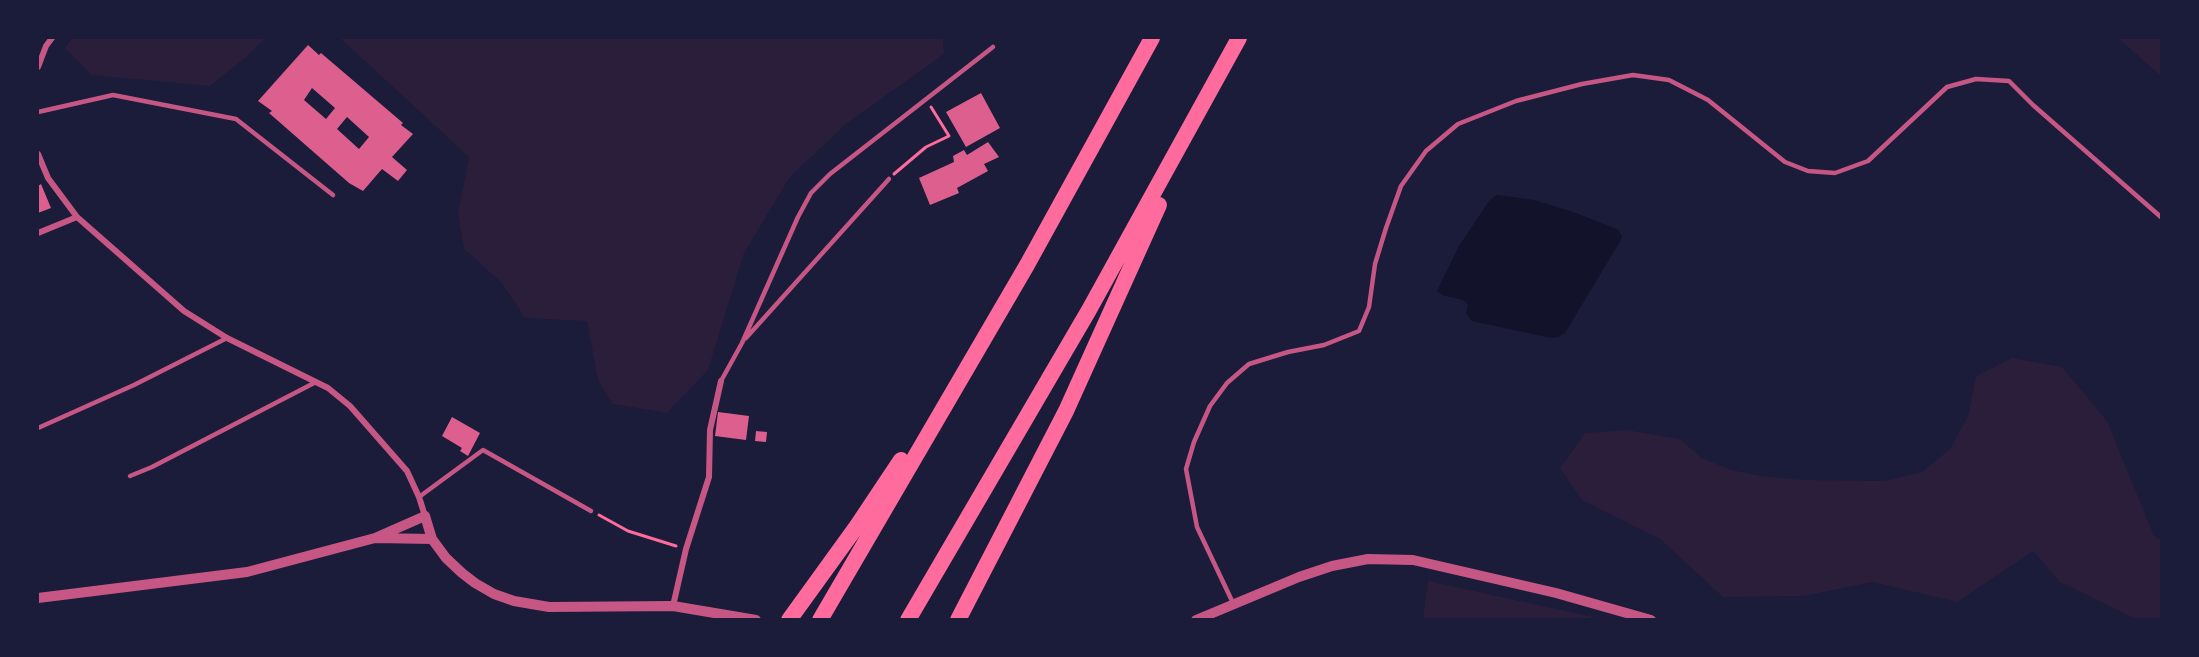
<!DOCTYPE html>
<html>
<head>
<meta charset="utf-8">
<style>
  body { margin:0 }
  #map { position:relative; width:2199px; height:657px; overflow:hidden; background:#1b1b3a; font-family:"Space Grotesk",sans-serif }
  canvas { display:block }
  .frame { position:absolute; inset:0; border:39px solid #1b1b3a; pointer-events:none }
</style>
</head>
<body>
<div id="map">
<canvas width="2199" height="657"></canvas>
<div class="frame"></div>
</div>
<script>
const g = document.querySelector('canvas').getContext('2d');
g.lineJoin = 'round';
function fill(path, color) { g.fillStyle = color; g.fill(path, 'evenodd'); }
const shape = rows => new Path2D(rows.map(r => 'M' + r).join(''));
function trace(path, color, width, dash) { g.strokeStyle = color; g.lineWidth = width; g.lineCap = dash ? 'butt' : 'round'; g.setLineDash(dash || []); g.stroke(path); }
fill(shape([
  [72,38,265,38,246,57,210,86,91,75,65,48],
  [340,38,943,38,944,54,846,124,789,178,744,253,708,370,667,413,613,404,598,380,587,321,525,318,502,283,464,249,458,214,469,157],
  [2118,38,2161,38,2161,76],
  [2012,358,2062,367,2107,421,2154,536,2161,540,2161,619,2136,619,2060,582,2033,551,1957,602,1873,582,1804,596,1723,597,1660,539,1582,500,1560,468,1585,433,1627,430,1680,439,1702,458,1731,470,1762,476,1803,480,1884,481,1922,472,1950,449,1968,416,1976,376],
  [1428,581,1593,617,1593,619,1423,619]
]), '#2a1e3b');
fill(shape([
  [1497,195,1534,200,1576,213,1619,230,1622,237,1619,243,1565,333,1558,337,1551,338,1472,321,1466,313,1468,305,1463,300,1442,295,1437,291,1459,246,1489,201]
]), '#12122b');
fill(shape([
  [308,45,319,55,321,53,403,123,401,125,413,134,392,157,407,170,398,181,382,169,363,191,349,183,269,113,272,111,258,101],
  [312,88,335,108,326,119,304,100],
  [347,117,369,137,359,149,337,129],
  [981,93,1000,128,966,147,946,112],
  [988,142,999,157,984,164,988,171,957,188,959,193,930,205,919,178,954,162,953,156,964,150,967,155],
  [41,184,51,208,38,213,38,186],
  [718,412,749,416,746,440,715,436],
  [452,417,480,433,468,456,460,451,462,448,442,436],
  [756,431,767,432,766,442,755,441]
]), '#dd5f8e');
trace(shape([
  [894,174,926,147,949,136,931,107],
  [599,515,628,531,676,546]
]), '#ff6b9d', 3);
trace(shape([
  [38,112,113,95,236,119,333,195],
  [746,338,889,179],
  [721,381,742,343,798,217,811,193,830,174,993,47],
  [38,428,134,385,227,338],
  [130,476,152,467,316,382],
  [419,497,483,450,591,511],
  [1233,603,1197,527,1186,469,1194,442,1210,406,1227,383,1249,364,1288,352,1324,345,1359,331,1369,307,1375,264,1386,228,1401,186,1426,151,1458,124,1516,101,1582,84,1633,75,1669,80,1708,100,1785,162,1808,171,1835,173,1868,161,1947,87,1976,79,2009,81,2033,105,2162,218]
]), '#c65784', 4.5);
trace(shape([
  [38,67,46,46,52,38],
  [38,154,48,178,77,217,184,311,227,338,328,388,350,406,407,471,419,497,425,516],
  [38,233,77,217],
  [673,606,686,549,709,477,710,430,721,381]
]), '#c65784', 6);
trace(shape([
  [375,538,425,516,432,539,446,558,462,573,475,583,494,594,514,601,549,607,673,606,756,620],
  [38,598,247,572,375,538,432,539],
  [1196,620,1299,577,1332,566,1368,559,1413,560,1556,593,1651,620]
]), '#c65784', 10);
trace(shape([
  [789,620,857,526,901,460],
  [820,620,1027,265,1152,38],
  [908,620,1089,310,1239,38],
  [958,620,1066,411,1159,205]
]), '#ff6b9d', 16);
</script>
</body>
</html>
